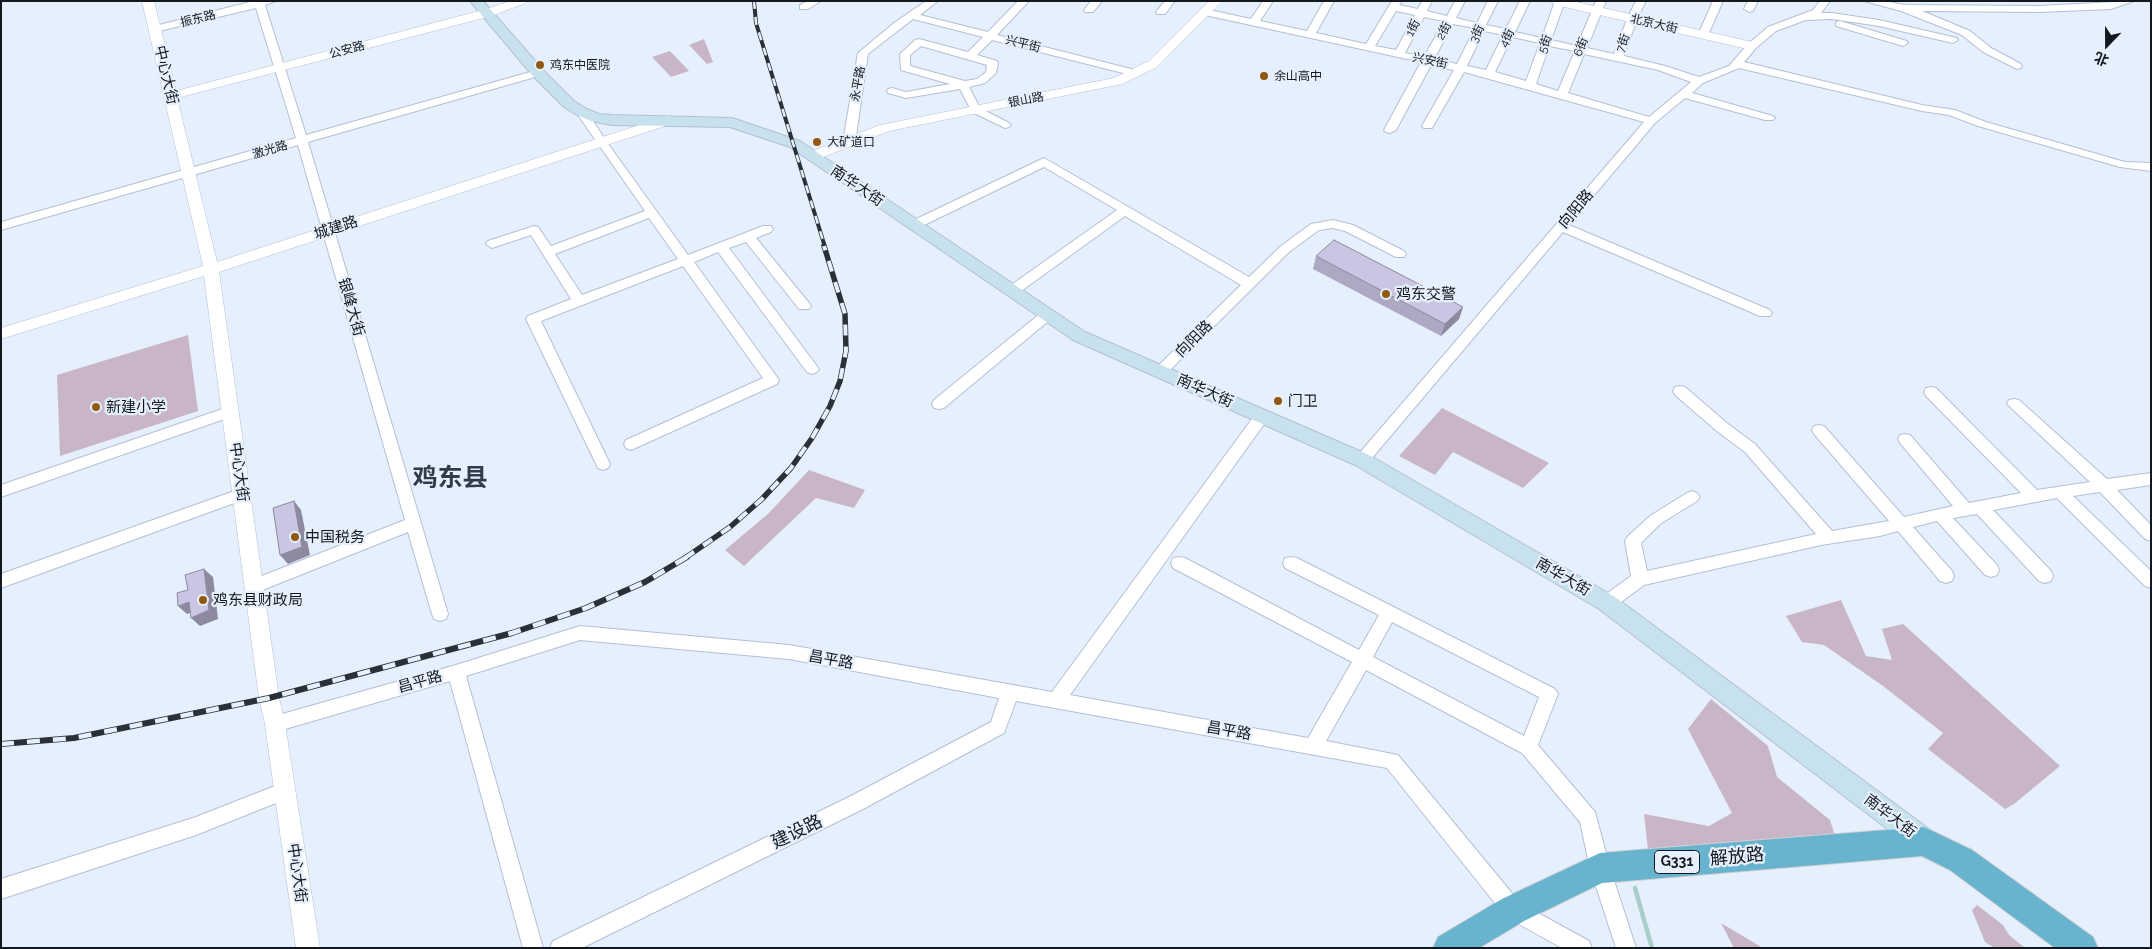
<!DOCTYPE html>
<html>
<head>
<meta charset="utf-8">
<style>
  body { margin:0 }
  #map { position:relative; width:2152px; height:949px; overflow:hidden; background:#e6effc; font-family:Raleway,"Noto Sans SC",sans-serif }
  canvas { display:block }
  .frame { position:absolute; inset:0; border:2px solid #13181f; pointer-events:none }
  .north { position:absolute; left:2082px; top:20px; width:50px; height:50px; -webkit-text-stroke:4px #e6effc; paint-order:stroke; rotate:202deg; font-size:14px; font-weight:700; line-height:20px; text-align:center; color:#13181f }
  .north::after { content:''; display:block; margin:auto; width:18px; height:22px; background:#13181f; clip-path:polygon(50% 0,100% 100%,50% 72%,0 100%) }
</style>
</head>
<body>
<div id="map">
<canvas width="2152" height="949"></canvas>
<div class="frame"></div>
<div class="north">北</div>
</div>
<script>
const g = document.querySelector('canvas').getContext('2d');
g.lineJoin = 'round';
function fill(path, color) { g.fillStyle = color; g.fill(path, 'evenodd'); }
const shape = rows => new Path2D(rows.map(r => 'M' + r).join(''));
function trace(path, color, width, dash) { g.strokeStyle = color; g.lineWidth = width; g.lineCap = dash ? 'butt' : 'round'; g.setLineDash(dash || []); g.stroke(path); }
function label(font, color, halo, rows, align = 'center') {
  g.font = font + ' Raleway,"Noto Sans SC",sans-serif'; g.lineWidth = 4.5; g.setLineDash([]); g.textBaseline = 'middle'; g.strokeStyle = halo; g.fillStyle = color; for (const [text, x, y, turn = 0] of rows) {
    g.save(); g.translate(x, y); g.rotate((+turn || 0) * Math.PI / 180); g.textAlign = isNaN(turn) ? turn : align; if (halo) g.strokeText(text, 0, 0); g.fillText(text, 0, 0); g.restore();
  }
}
fill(shape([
  [704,39,713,62,707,64,689,45],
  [670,51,689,71,671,77,652,57],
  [188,335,198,411,60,456,57,375],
  [1442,408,1549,463,1523,488,1453,452,1435,475,1399,456],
  [809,470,865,490,854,508,816,498,744,566,725,550,769,513],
  [1841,600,1866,656,1892,660,1882,629,1903,624,2060,766,2014,804,2005,809,1928,749,1943,733,1883,686,1824,645,1802,642,1786,616],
  [1711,699,1768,746,1777,777,1830,820,1839,848,1648,850,1644,814,1709,826,1732,813,1688,729],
  [1977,905,2003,925,2009,935,2025,948,1995,948,1985,942,1972,910],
  [1721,923,1763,948,1734,948]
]), '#c8b6c8');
trace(shape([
  [1635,888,1652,948]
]), '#a7cecb', 4.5);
const minor = shape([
  [254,1,276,1,265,5,306,135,534,71,538,70,543,73,542,75,308,142,448,614,446,619,440,621,434,619,432,614,408,532,255,593,249,591,247,586,249,581,405,520,298,145,1,230,1,222,296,138,256,8,155,32,150,29,151,27,254,1],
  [808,1,821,1,808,9,800,9,800,5,808,1],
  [926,1,938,1,920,15,988,32,1018,1,1029,1,997,35,1139,71,1140,73,1135,76,992,40,977,55,997,61,998,63,996,73,985,83,969,87,980,108,1009,123,1011,125,1009,127,1005,128,972,112,960,89,906,98,888,93,887,91,888,89,892,88,906,92,950,84,901,70,900,54,915,40,919,39,968,52,983,37,913,19,868,54,855,142,849,145,845,144,843,142,858,53,894,23,926,1],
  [921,46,987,65,986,72,977,79,965,81,910,66,910,55,921,46],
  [1091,1,1102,1,1093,12,1085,12,1084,10,1091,1],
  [1165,1,1175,1,1165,14,1157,14,1156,12,1165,1],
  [1263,1,1273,1,1260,21,1307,31,1324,1,1334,1,1316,33,1366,44,1392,1,1402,1,1399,5,1418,9,1422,1,1432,1,1427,11,1447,16,1455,1,1465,1,1456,18,1477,23,1488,1,1498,1,1486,25,1506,29,1520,1,1530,1,1515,32,1542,38,1555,1,1565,1,1551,40,1577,46,1596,1,1606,1,1587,48,1614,54,1627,19,1636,1,1646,1,1637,19,1624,56,1665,66,1699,77,1729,66,1748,44,1768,27,1813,10,1820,1,1830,1,1821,13,1832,13,1879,20,1957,38,1958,40,1953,43,1879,26,1832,19,1806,20,1776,31,1756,48,1744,62,1922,105,1955,110,1986,122,2125,162,2151,163,2151,171,2120,167,1978,126,1949,115,1922,111,1739,68,1703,83,1692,93,1773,116,1775,118,1773,120,1765,120,1685,98,1655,123,1569,225,1770,310,1772,313,1770,316,1760,316,1563,232,1367,464,1362,466,1357,464,1355,460,1357,456,1644,122,1464,72,1432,128,1424,128,1422,126,1454,70,1431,65,1396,130,1390,133,1386,132,1384,130,1421,62,1205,15,1200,12,1205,9,1251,19,1263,1],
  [1396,11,1415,15,1396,50,1375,46,1396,11],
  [1424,17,1444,21,1424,57,1405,53,1424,17],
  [1453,24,1475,28,1457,64,1434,59,1453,24],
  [1484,31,1503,35,1486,70,1467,66,1484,31],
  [1512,37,1540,43,1526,81,1495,72,1512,37],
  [1549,46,1575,51,1558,91,1536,84,1549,46],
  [1584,54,1658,70,1691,82,1649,117,1568,93,1584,54],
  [1713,1,1723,1,1708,35,1707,37,1699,37,1698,35,1713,1],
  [1748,1,1758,1,1753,11,1749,12,1744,9,1748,1],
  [1864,1,1885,1,1904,5,2039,6,2134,1,2111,9,2039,12,1922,11,1970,31,1991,48,2021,64,2022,66,2021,68,2017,69,1983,52,1962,35,1901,11,1864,1],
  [1840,21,1907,41,1908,43,1903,46,1836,26,1836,22,1840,21],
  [582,109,586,110,606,141,688,255,763,226,771,226,773,229,771,232,756,238,809,303,811,306,809,309,799,309,746,242,729,248,819,369,817,372,812,374,807,372,718,252,694,262,779,380,777,384,631,450,626,448,624,444,626,440,763,378,683,266,541,321,610,464,608,468,603,470,598,468,596,464,526,319,528,316,571,299,531,235,492,248,486,244,488,241,534,226,538,227,551,246,645,211,576,112,582,109],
  [649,218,678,259,582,295,555,254,649,218],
  [1044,158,1249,277,1281,246,1311,224,1333,220,1353,225,1404,251,1406,254,1404,257,1396,257,1345,231,1333,228,1319,230,1289,252,1165,375,1160,377,1155,375,1153,372,1155,369,1241,285,1125,216,1017,294,1007,294,1005,291,1007,288,1117,210,1044,167,918,228,910,228,908,225,910,222,1044,158],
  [1047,310,1052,312,1054,315,1052,318,944,408,939,409,934,408,932,404,934,400,1042,312,1047,310],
  [1680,386,1685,387,1728,424,1755,444,1832,531,1889,521,1814,434,1812,430,1814,426,1819,425,1824,426,1904,517,1953,506,1900,443,1898,439,1900,435,1905,434,1910,435,1969,503,2021,493,1926,396,1924,392,1926,388,1931,387,1936,388,2037,490,2090,482,2007,404,2009,400,2014,399,2019,400,2107,479,2151,473,2151,485,2117,490,2151,525,2151,541,2145,539,2100,492,2073,496,2151,571,2151,588,2145,586,2057,498,1993,510,2051,571,2053,576,2051,581,2045,583,2039,581,1977,514,1953,518,1997,565,1999,570,1997,575,1991,577,1985,575,1937,521,1913,527,1952,571,1954,576,1952,581,1946,583,1940,581,1898,531,1880,536,1821,545,1644,585,1613,608,1607,610,1601,608,1599,603,1601,598,1631,576,1625,541,1627,537,1650,516,1687,493,1692,491,1697,493,1700,497,1697,501,1660,524,1641,543,1647,571,1816,534,1745,452,1718,432,1675,395,1673,391,1675,387,1680,386],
  [231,406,236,407,238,411,236,415,1,497,1,485,231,406],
  [1262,411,1267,412,1269,416,1267,420,1070,695,1308,738,1352,662,1173,568,1171,563,1173,558,1179,557,1185,558,1359,650,1379,615,1285,568,1283,563,1285,558,1291,557,1297,558,1555,689,1558,694,1538,745,1595,812,1610,868,1636,948,1616,948,1590,868,1580,822,1522,753,1366,670,1326,741,1398,755,1520,903,1589,941,1592,948,1562,948,1506,917,1387,768,1016,701,1004,733,863,809,582,948,550,948,553,941,849,797,991,722,999,698,789,659,580,640,466,676,543,948,523,948,450,681,275,732,269,730,266,724,269,718,275,716,456,665,580,626,789,645,1052,692,1257,412,1262,411],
  [1392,622,1539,697,1524,736,1373,657,1392,622],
  [243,488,248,490,251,494,248,498,1,588,1,574,243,488],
  [285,782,291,785,294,791,291,797,196,835,1,899,1,879,196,817,285,782]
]);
const tertiary = shape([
  [142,1,154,1,176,91,483,10,510,1,528,1,526,3,491,16,177,98,217,262,664,117,669,116,676,120,674,123,219,272,279,698,285,724,320,948,296,948,265,724,259,698,204,276,1,339,1,328,203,266,142,1],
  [1209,1,1222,1,1157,67,1122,84,889,131,818,159,808,159,806,156,808,153,880,125,1114,78,1149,61,1209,1],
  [1550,1,1572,1,1752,42,1758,46,1752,50,1556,5,1550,1]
]);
const secondary = shape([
  [470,1,483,1,543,70,574,101,587,109,599,114,612,115,732,118,800,141,1085,332,1369,455,1615,597,1933,832,1937,841,1933,850,1924,853,1915,850,1599,609,1355,465,1073,340,790,147,730,127,612,125,591,121,577,115,564,107,533,76,470,1]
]);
const trunk = shape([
  [1924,827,1972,850,2093,937,2098,948,2055,948,1950,870,1922,856,1602,883,1524,921,1479,948,1433,948,1438,937,1502,899,1600,853,1924,827]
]);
trace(minor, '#b2c0d5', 2);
trace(tertiary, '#b2c0d5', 1);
trace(secondary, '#b2c0d5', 2);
trace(trunk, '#d0d1d2', 2);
fill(minor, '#fff');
fill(tertiary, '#fff');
fill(secondary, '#c7e2ec');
fill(trunk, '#68b3ce');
const railFar2 = shape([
  [754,1,756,23,825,247]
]);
const railFar1 = shape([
  [685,558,730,527,762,499,791,468,812,438,830,406,840,381,846,351,845,314,824,246]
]);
const rail = shape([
  [1,744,74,738,269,698,512,633,586,608,645,582,687,557]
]);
trace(railFar2, '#2a3038', 4);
trace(railFar1, '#2a3038', 5.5);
trace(rail, '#2a3038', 6);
trace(railFar2, '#e6effc', 2.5, [8]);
trace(railFar1, '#e6effc', 4, [11]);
trace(rail, '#e6effc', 4.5, [13]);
fill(shape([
  [1316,256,1463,307,1459,319,1441,336,1313,269]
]), '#ada9c3');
fill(shape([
  [1463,307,1459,319,1441,336,1445,324],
  [294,501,301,510,310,555,288,564,280,555],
  [204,569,213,577,218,619,200,626,191,618],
  [189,602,198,610,187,614,178,606]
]), '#8d8a9f');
const building = shape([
  [1334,240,1463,307,1445,324,1316,256,1334,240],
  [294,501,302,547,280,555,273,508,294,501],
  [204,569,209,610,191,618,189,602,178,606,177,593,188,590,185,575,204,569]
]);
fill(building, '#c9c5e3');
trace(building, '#8d8a9f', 1);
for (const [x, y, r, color] of [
  [540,65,5,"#905811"],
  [1264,76,5,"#905811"],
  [817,142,5,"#905811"],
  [1386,294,5,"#905811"],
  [1278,401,5,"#905811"],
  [96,407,5,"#905811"],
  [295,537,5,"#905811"],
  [203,600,5,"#905811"]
]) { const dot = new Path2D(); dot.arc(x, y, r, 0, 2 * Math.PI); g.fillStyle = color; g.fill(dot); trace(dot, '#e6effc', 2); }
label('12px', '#13181f', '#e6effc', [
  ["振东路",198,19,-14],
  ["北京大街",1654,24,13],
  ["1街",1413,28,-62],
  ["2街",1444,31,-61],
  ["3街",1477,34,-64],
  ["4街",1507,38,-63],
  ["7街",1623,43,-70],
  ["兴平街",1023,44,14],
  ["5街",1545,44,-70],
  ["6街",1581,47,-68],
  ["公安路",347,50,-15],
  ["兴安街",1430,61,12],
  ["永平路",858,84,-80],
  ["银山路",1026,100,-11],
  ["激光路",270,150,-16]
]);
label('12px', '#13181f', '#e6effc', [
  ["鸡东中医院",550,65],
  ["余山高中",1274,76],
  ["大矿道口",827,142]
], 'left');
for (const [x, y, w] of [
  [1677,862,45]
]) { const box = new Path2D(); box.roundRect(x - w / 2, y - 11.5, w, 23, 4); g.fillStyle = '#e6effc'; g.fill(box); trace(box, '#13181f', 1); }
label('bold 14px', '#13181f', null, [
  ["G331",1677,862]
]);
label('15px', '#13181f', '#e6effc', [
  ["中心大街",166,75,77],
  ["南华大街",857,186,34],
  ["向阳路",1576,209,-50],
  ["城建路",336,228,-18],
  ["银峰大街",351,307,74],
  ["向阳路",1194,339,-45],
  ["南华大街",1205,391,24],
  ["中心大街",239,472,82],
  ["南华大街",1563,577,30],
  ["昌平路",831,660,10],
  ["昌平路",420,682,-16],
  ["昌平路",1229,731,10],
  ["南华大街",1890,816,37],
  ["中心大街",297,873,82]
]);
label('15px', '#13181f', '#e6effc', [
  ["鸡东交警",1396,294],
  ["门卫",1288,401],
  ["新建小学",106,407],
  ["中国税务",305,537],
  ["鸡东县财政局",213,600]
], 'left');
label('18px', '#13181f', '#e6effc', [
  ["建设路",797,832,-26],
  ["解放路",1737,857,-5]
]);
label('bold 25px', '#303b4c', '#e6effc', [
  ["鸡东县",450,478]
]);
</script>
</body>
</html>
